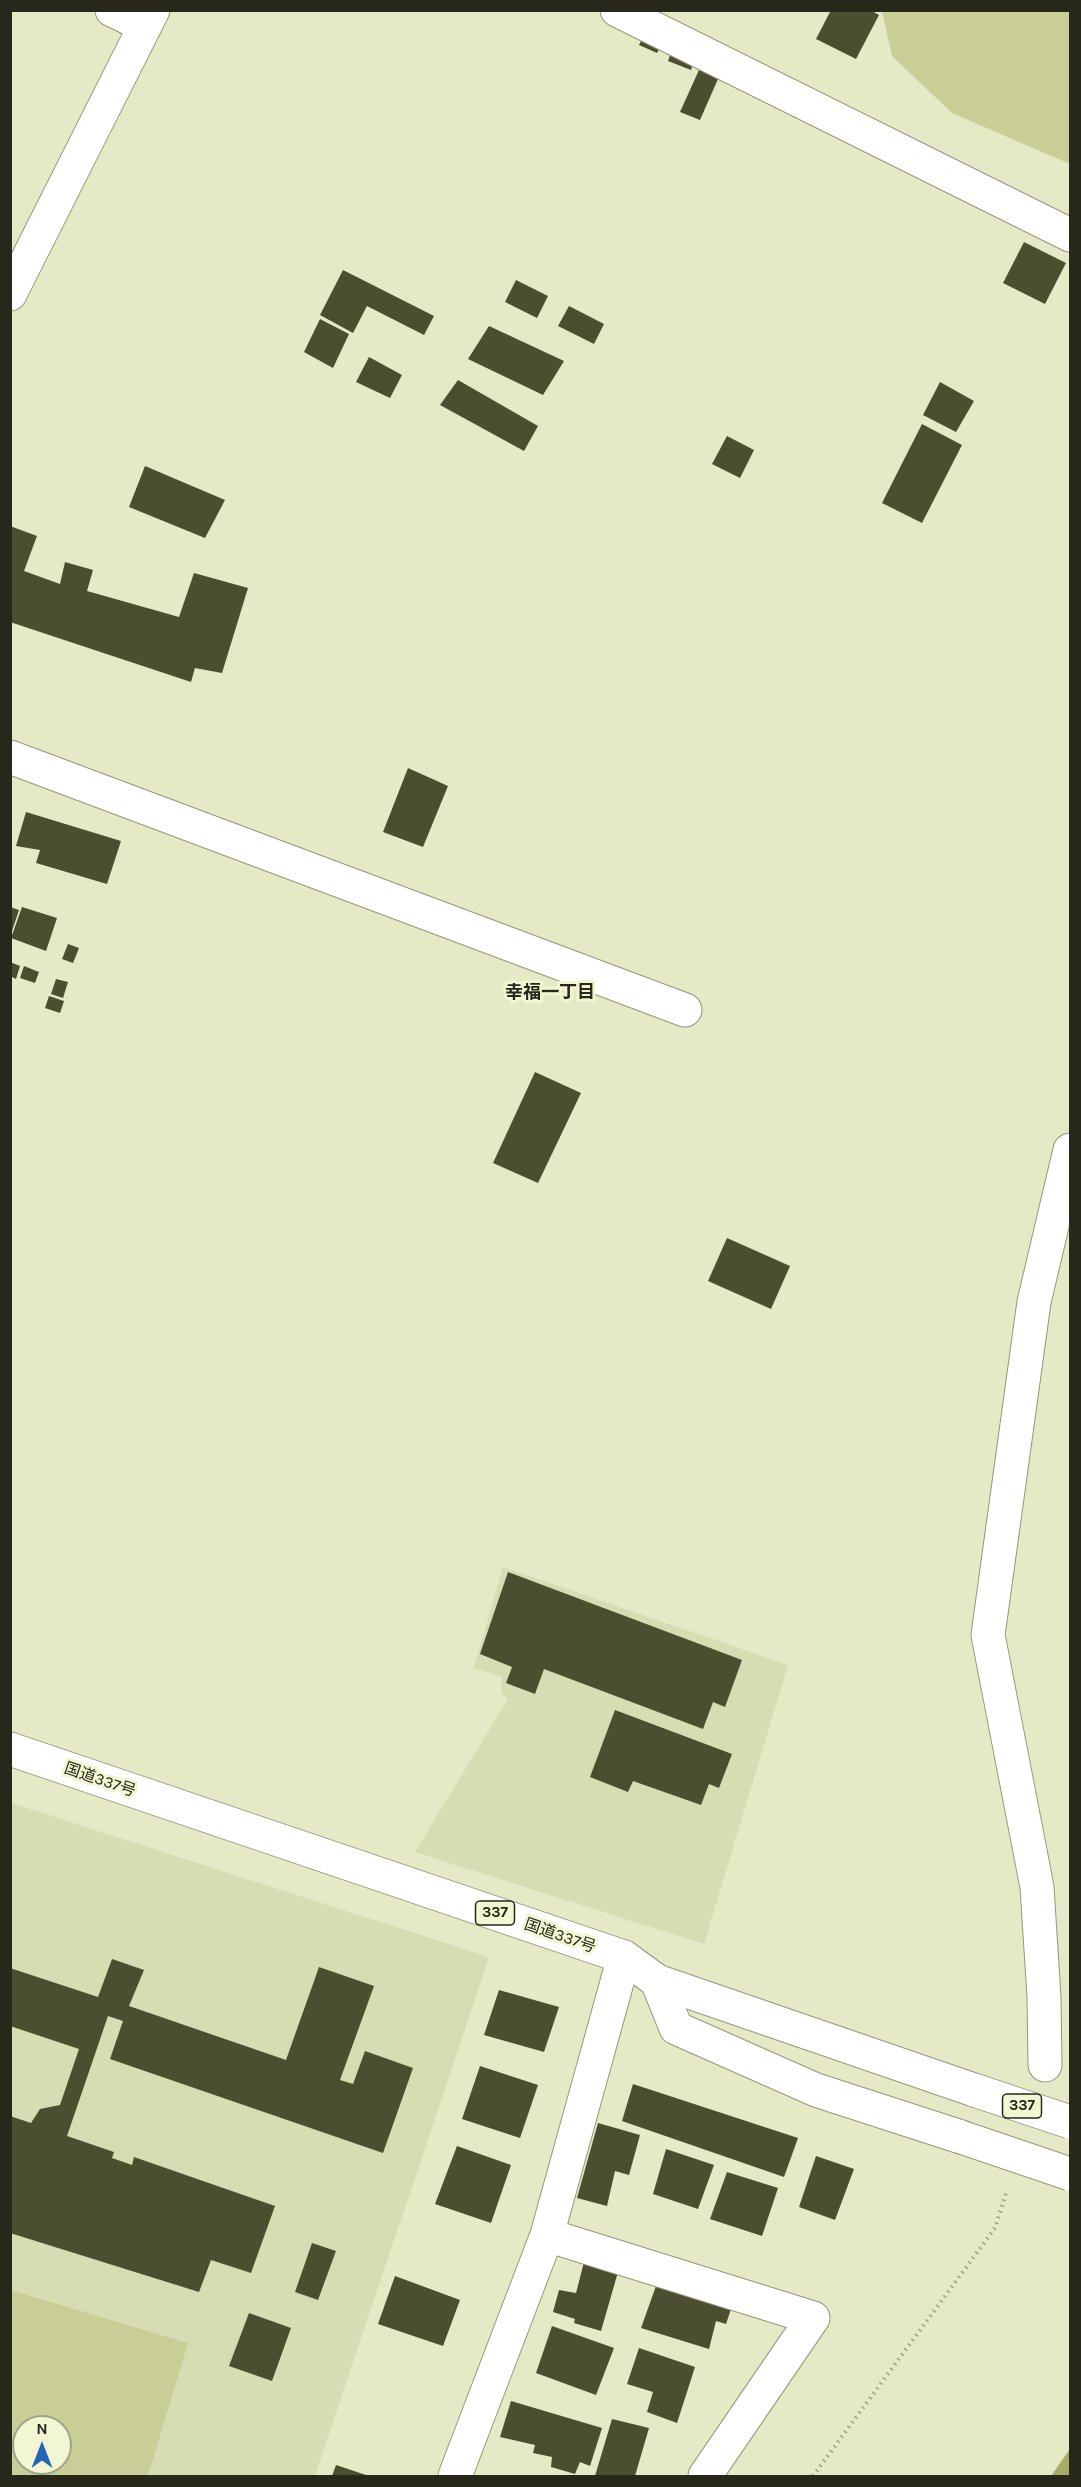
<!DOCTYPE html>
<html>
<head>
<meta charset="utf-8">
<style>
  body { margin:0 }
  #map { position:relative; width:1081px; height:2487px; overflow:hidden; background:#e5e9c5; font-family:Karla,sans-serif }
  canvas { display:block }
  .frame { position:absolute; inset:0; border:12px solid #27281a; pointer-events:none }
  .north { position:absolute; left:12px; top:2415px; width:60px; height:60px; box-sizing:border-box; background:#f2f6d2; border:2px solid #a1a488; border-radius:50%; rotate:0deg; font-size:16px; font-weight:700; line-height:24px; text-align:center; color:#27281a }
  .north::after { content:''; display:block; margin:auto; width:21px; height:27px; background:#2565b7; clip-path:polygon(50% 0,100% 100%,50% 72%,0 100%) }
</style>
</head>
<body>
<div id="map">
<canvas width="1081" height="2487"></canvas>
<div class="frame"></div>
<div class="north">N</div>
</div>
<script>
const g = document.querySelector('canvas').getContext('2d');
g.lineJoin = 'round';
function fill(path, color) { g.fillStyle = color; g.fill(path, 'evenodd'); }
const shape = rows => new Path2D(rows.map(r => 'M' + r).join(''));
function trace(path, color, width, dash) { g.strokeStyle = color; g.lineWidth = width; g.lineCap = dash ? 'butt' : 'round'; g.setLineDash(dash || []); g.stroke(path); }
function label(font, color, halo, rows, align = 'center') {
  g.font = font + ' Karla,"Noto Sans JP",sans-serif'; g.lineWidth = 6; g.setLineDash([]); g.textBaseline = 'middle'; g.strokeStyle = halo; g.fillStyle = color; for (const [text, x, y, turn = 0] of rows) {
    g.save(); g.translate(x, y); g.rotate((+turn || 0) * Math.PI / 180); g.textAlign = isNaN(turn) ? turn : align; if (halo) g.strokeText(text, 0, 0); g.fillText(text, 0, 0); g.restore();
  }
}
fill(shape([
  [503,1567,788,1665,704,1944,415,1852,508,1699,501,1693,502,1677,474,1668],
  [11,1803,489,1957,315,2476,11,2476],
  [24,2427,60,2427,60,2463,24,2463]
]), '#d8dcb2');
fill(shape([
  [882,11,1070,11,1070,164,952,113,892,56],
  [10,2290,188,2343,148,2476,11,2476],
  [24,2427,60,2427,60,2463,24,2463]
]), '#c9ce96');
fill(shape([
  [1070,2449,1070,2476,1050,2476,1051,2476]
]), '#a8ac69');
fill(shape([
  [831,10,870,10,879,15,856,59,816,39],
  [648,27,666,35,657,53,639,45],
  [673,46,696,54,691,70,668,61],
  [699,70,718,79,700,120,680,112],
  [1024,242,1066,263,1045,304,1003,283],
  [343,270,434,316,424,335,367,306,353,333,320,315],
  [516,280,548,296,537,318,505,302],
  [569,306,604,324,594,344,558,326],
  [320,319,349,334,333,368,304,352],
  [489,326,564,361,543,395,468,359],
  [369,357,402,375,390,398,356,382],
  [458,380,538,426,524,451,440,405],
  [940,382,974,401,956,432,923,415],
  [922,424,962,445,922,523,882,503],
  [727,436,754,450,740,478,712,464],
  [145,466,225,500,205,538,129,507],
  [10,526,37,536,24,571,60,584,65,562,93,570,87,591,179,617,194,573,248,588,222,673,195,668,191,682,10,622],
  [408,768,448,786,423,847,383,832],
  [26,812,121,841,107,884,36,863,40,850,16,846],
  [10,907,19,910,11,934,10,934],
  [22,907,57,918,46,951,11,938],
  [68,944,79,948,73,963,62,959],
  [10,962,20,966,16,979,10,976],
  [24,966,39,972,35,983,20,978],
  [56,979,68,982,63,998,51,994],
  [49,996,64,1001,60,1013,45,1008],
  [535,1072,581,1093,538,1183,493,1163],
  [727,1238,790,1266,771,1309,708,1281],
  [508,1572,742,1660,725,1707,713,1702,703,1729,544,1669,535,1694,506,1683,512,1667,480,1654],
  [615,1710,732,1754,719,1788,709,1784,701,1805,633,1781,628,1792,590,1777],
  [112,1959,144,1970,129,2006,286,2060,319,1967,374,1986,340,2080,353,2084,365,2051,413,2068,383,2153,110,2059,123,2021,108,2016,67,2136,114,2152,112,2158,132,2165,134,2157,275,2206,251,2273,211,2260,199,2292,10,2233,10,2116,31,2123,40,2109,60,2105,79,2049,10,2026,10,1968,98,1997],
  [499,1990,559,2007,544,2052,484,2035],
  [480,2066,538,2085,520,2138,462,2119],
  [633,2084,798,2138,784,2177,622,2121],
  [598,2123,640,2135,629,2175,615,2171,607,2206,577,2198],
  [457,2146,511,2165,491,2223,435,2204],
  [666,2149,714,2165,698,2209,653,2194],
  [816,2156,854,2169,835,2220,799,2207],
  [727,2172,778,2188,762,2236,710,2219],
  [312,2243,336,2251,318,2300,295,2292],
  [584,2262,618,2272,601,2331,574,2323,575,2319,553,2312,559,2290,576,2293],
  [395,2276,460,2300,443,2346,378,2324],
  [656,2286,731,2309,726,2324,716,2321,709,2349,641,2328],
  [249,2313,291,2328,272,2381,229,2366],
  [552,2326,614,2348,596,2395,536,2373],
  [639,2348,695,2367,677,2423,647,2412,653,2392,627,2384],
  [511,2401,602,2428,590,2466,580,2462,575,2474,551,2467,552,2457,533,2453,535,2445,500,2437],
  [612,2419,649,2428,635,2476,595,2476],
  [336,2465,369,2476,332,2476]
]), '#4c4e30');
const street = shape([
  [112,10,145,26],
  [617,10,1070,235],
  [10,757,685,1010],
  [657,1981,676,2028,816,2090,961,2137],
  [1045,2065,1044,1997,1037,1887,988,1635,1034,1302,1070,1150],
  [547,2235,813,2318,705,2476],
  [455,2476,547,2235,624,1957]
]);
const secondary = shape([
  [10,294,153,10]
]);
const highway = shape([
  [10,1749,624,1957,657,1981,974,2090]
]);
trace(street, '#959877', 35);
trace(secondary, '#959877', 35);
trace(highway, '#959877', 35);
trace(shape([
  [813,2476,995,2228,1007,2190]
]), '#9da084', 4, [1.5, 4.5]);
trace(street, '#fff', 33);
trace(secondary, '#fff', 33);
trace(highway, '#fff', 33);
const streetBridge = shape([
  [961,2137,1070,2174]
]);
const highwayBridge = shape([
  [974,2090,1070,2122]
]);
trace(streetBridge, '#959877', 35, []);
trace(highwayBridge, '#959877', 35, []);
trace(streetBridge, '#fff', 33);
trace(highwayBridge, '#fff', 33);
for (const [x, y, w] of [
  [495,1913,39],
  [1022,2106,39]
]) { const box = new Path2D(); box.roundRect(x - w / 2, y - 12, w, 24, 4.5); g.fillStyle = '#f2f6d2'; g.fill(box); trace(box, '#27281a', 1.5); }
label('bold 15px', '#27281a', null, [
  ["337",495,1913],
  ["337",1022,2106]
]);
label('16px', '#27281a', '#f2f6d2', [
  ["国道337号",100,1780,19],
  ["国道337号",560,1936,19]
]);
label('bold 18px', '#27281a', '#f2f6d2', [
  ["幸福一丁目",550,993]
]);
</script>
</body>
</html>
